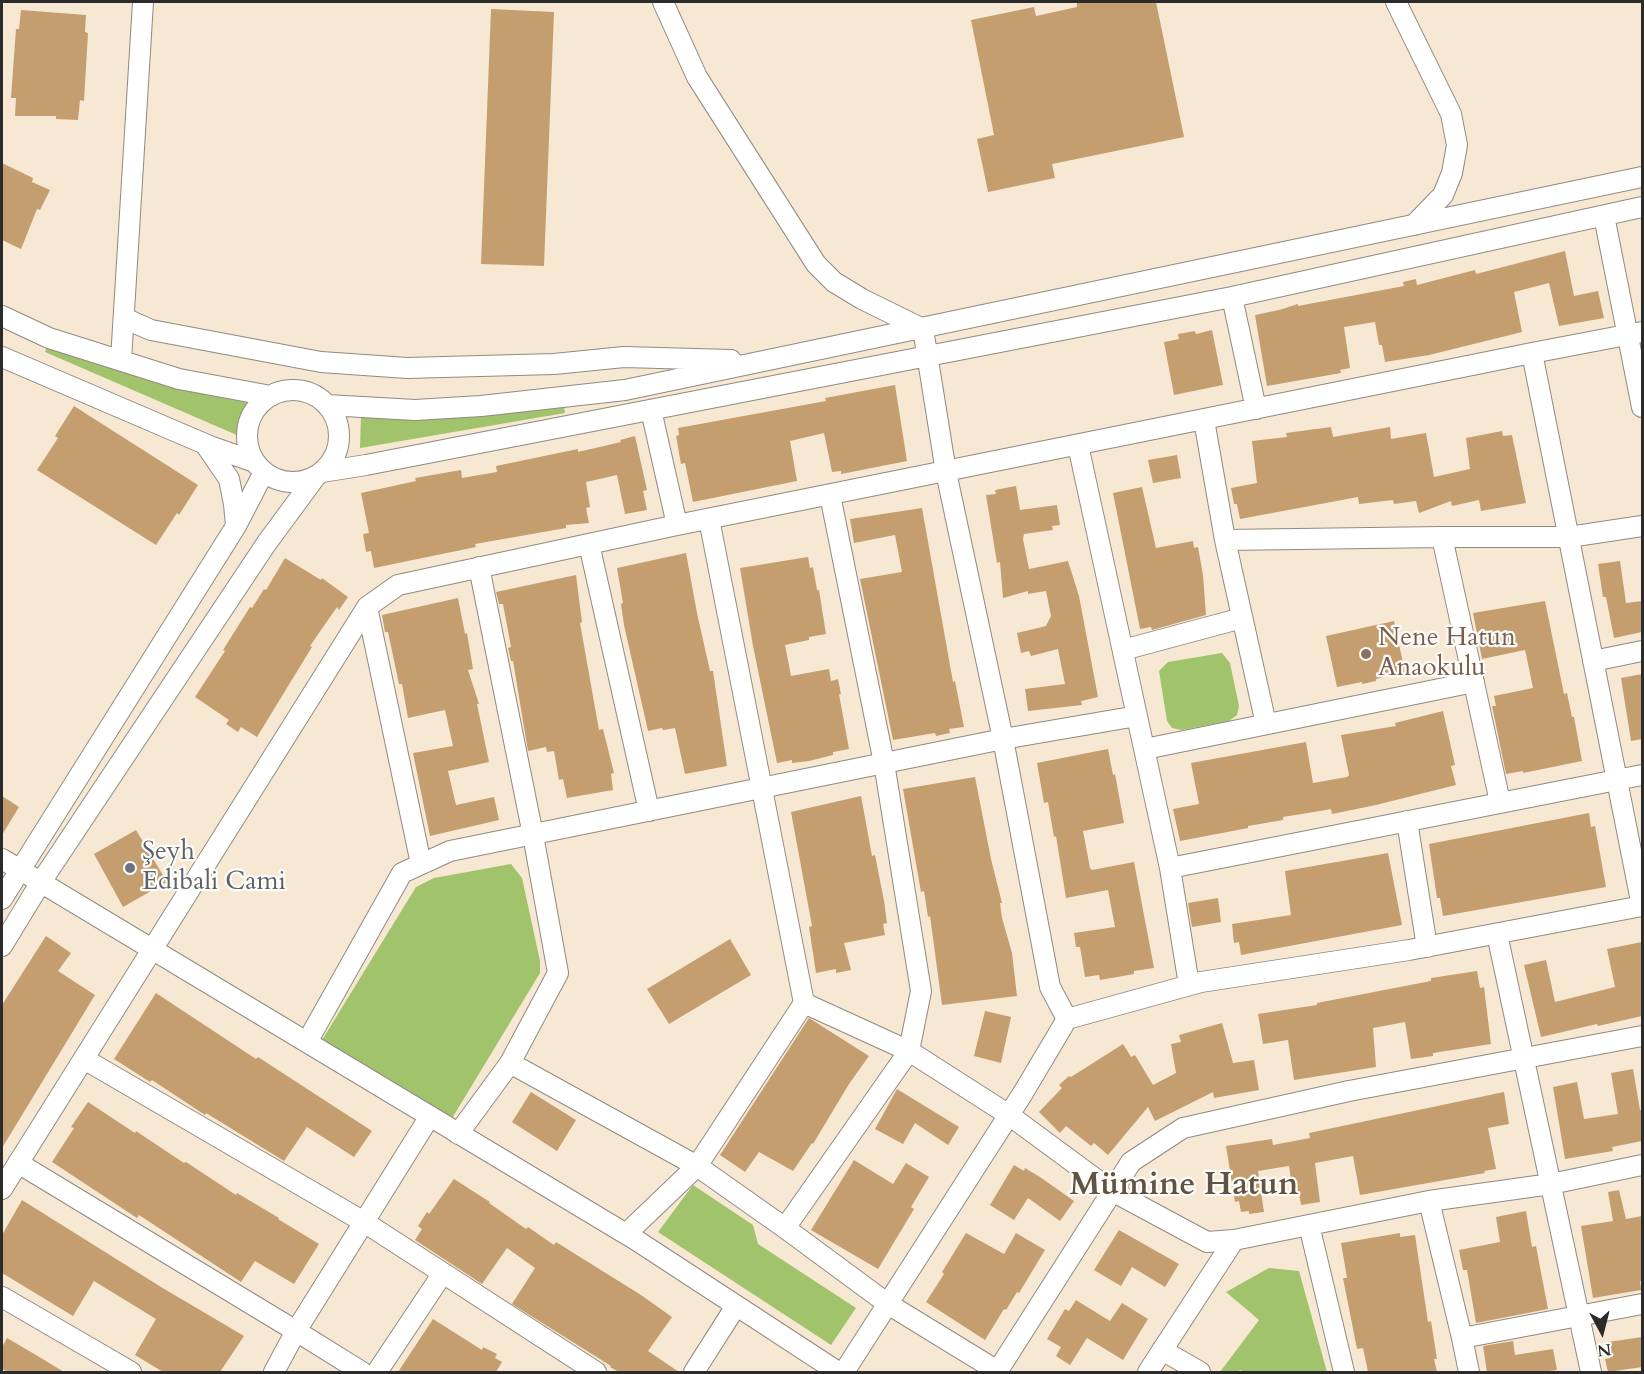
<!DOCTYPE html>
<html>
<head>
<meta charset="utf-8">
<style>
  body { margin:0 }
  #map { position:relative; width:1644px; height:1374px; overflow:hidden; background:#f7e8d4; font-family:Cardo,serif }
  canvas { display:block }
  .frame { position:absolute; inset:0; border:3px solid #2b2b2b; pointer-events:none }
  .north { position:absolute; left:1572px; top:1302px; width:60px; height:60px; -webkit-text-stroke:4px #fdfcf7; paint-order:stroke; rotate:173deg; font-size:16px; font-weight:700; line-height:24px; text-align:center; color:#2b2b2b }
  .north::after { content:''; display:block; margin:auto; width:21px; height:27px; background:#2b2b2b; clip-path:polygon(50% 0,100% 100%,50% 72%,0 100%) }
</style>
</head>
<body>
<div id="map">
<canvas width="1644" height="1374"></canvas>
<div class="frame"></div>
<div class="north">N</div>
</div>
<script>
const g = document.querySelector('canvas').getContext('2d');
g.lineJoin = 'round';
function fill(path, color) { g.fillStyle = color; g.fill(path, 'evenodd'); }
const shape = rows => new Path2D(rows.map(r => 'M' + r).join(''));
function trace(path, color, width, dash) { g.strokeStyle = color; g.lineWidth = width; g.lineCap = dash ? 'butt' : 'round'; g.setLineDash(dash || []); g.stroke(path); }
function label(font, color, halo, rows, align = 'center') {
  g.font = font + ' Cardo,serif'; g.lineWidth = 4.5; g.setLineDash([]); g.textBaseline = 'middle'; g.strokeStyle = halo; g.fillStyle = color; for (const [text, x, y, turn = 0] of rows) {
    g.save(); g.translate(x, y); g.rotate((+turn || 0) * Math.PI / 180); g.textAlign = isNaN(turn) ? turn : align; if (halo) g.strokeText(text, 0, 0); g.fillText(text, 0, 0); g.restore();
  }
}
fill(shape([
  [48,344,142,377,197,392,248,403,239,436,45,352],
  [564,406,565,413,360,448,361,415,410,418,473,416],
  [1222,653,1230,663,1239,706,1237,715,1229,721,1182,730,1172,728,1167,721,1159,671,1168,662],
  [511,864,522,878,540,961,540,973,451,1120,322,1040,416,887,434,878],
  [693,1185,753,1225,758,1244,856,1308,831,1345,658,1232],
  [1269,1268,1299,1271,1327,1372,1245,1372,1240,1370,1238,1372,1220,1372,1259,1320,1226,1292]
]), '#a1c36c');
fill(shape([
  [1085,2,1156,2,1184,137,1052,164,1055,178,988,192,977,139,994,135,971,20,1034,7,1036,16,1077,7,1077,3],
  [491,9,554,12,544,266,481,264],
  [21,10,86,15,85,32,88,33,84,101,80,100,78,120,56,119,56,116,15,116,16,98,11,98,16,29,19,29],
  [2,163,33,178,32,182,50,190,40,210,37,209,21,249,2,240],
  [1565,251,1574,296,1598,291,1604,318,1559,326,1549,283,1514,292,1522,332,1429,355,1385,362,1382,345,1379,345,1375,322,1344,327,1350,368,1340,370,1341,373,1267,386,1255,315,1279,310,1298,304,1298,306,1404,286,1403,282,1416,279,1417,285,1475,270,1476,274],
  [1212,330,1223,385,1174,395,1164,342,1179,339,1178,334,1195,331,1196,334],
  [895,385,907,461,841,474,841,471,832,472,824,433,790,441,797,481,693,502,685,463,681,464,676,436,679,435,678,428,815,403,826,401,825,398],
  [74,406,198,485,179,515,177,513,156,545,37,470,58,438,55,436],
  [1331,427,1333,437,1390,427,1391,439,1426,433,1434,477,1470,469,1466,438,1502,431,1503,436,1512,435,1526,503,1481,511,1479,500,1452,506,1451,501,1419,513,1416,501,1394,504,1393,500,1359,504,1358,497,1240,519,1237,504,1234,504,1231,488,1257,483,1252,441,1287,437,1286,433],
  [635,436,647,490,643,491,647,510,625,514,617,475,586,482,590,507,586,508,589,523,566,525,566,528,475,544,476,547,374,568,371,551,366,552,363,534,369,533,361,493,416,481,415,478,461,470,462,478,497,472,496,466,578,449,578,452,621,442,620,440],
  [1177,455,1181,478,1153,483,1148,460],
  [1016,486,1020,510,1057,505,1060,525,1052,526,1053,530,1024,534,1023,539,1029,569,1068,561,1079,596,1098,697,1081,701,1082,705,1028,711,1025,689,1065,684,1058,649,1031,656,1029,651,1021,653,1017,633,1046,626,1051,616,1046,591,1028,594,1028,591,1003,598,1000,562,997,563,986,495,996,494,995,490],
  [1142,487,1156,548,1193,541,1194,548,1198,547,1203,575,1206,615,1152,630,1151,627,1140,629,1113,493],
  [922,508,953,682,955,681,964,727,949,729,950,733,936,736,935,733,893,740,860,579,902,572,895,535,854,543,850,519],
  [686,553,697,613,710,671,713,671,727,766,685,774,675,728,663,730,662,728,648,731,624,625,621,604,623,603,617,568],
  [808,557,810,568,813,567,817,590,819,590,826,634,809,637,809,640,785,645,791,676,829,669,831,681,838,679,841,694,839,694,849,749,833,752,833,755,809,761,792,763,792,760,777,763,753,646,740,568],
  [285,558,321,580,322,578,348,597,339,610,337,607,310,646,312,647,257,737,241,727,238,732,226,724,229,720,195,697,225,651,223,650,250,607,252,608,264,589,266,590],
  [1620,561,1626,603,1642,601,1642,632,1614,638,1606,597,1603,597,1598,564],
  [576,575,582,622,580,623,599,730,603,729,614,773,611,774,613,790,567,798,563,779,559,780,554,751,547,752,546,747,528,751,513,661,511,661,508,648,511,647,503,604,499,604,496,592],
  [458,598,465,634,467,633,473,669,468,670,479,704,477,704,489,762,448,771,456,805,494,797,499,820,430,836,413,753,453,746,445,710,408,718,402,684,399,684,388,632,385,632,382,615],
  [1545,601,1564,694,1567,693,1572,717,1574,717,1582,761,1523,773,1523,771,1506,774,1492,706,1496,706,1494,696,1533,688,1526,654,1525,650,1482,659,1473,613],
  [1394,621,1405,672,1376,679,1376,681,1362,684,1362,682,1337,687,1326,636],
  [1642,674,1642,739,1631,741,1621,678],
  [1443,711,1455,765,1451,766,1456,785,1376,805,1332,814,1331,809,1320,811,1283,817,1283,820,1248,826,1248,828,1180,841,1173,809,1199,804,1191,763,1306,742,1313,783,1347,777,1349,775,1341,735,1396,726,1395,723],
  [1108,749,1113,775,1115,774,1124,823,1083,831,1090,868,1092,870,1134,862,1154,968,1134,971,1134,974,1100,980,1099,975,1085,977,1080,947,1076,947,1074,933,1115,927,1108,890,1066,898,1056,836,1054,837,1048,802,1044,803,1037,763],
  [975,777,991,859,1002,903,1000,903,1002,918,1012,953,1017,996,942,1005,930,916,928,917,924,891,921,892,903,789],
  [2,796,19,807,2,835],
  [861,796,872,856,875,855,884,901,887,923,883,924,885,935,844,943,851,970,836,973,836,969,816,973,809,927,812,926,791,812],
  [1589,813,1591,827,1595,826,1606,887,1443,916,1440,898,1437,898,1429,844],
  [136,830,167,882,123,907,94,854],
  [1388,853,1402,925,1241,955,1239,942,1234,943,1232,924,1291,915,1285,871],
  [1218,898,1221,922,1192,927,1188,903],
  [46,936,71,953,58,971,95,995,2,1148,2,1005],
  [730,939,751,975,669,1024,647,989],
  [1642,942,1642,1016,1598,1026,1597,1024,1541,1037,1524,965,1546,960,1555,1002,1615,987,1607,949],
  [1477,971,1480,988,1484,987,1491,1044,1433,1053,1433,1056,1411,1059,1405,1022,1373,1028,1376,1067,1294,1080,1288,1040,1263,1044,1258,1014,1317,1005,1317,1003,1431,981,1431,978],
  [156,993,256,1059,258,1057,372,1131,354,1157,307,1127,284,1161,206,1113,205,1115,152,1080,150,1082,114,1059],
  [985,1011,1011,1017,1001,1063,974,1056],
  [809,1018,869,1056,849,1084,813,1144,812,1143,793,1171,759,1152,745,1172,720,1155],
  [1222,1023,1233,1063,1254,1060,1259,1090,1214,1098,1213,1092,1155,1121,1148,1107,1108,1155,1094,1143,1091,1146,1066,1126,1060,1133,1039,1112,1062,1088,1059,1085,1069,1076,1071,1077,1123,1044,1131,1057,1135,1055,1153,1085,1176,1073,1171,1044,1181,1042,1179,1035],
  [1633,1069,1640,1110,1642,1110,1642,1141,1612,1147,1613,1151,1565,1159,1553,1087,1577,1082,1584,1119,1618,1114,1611,1073],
  [897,1089,959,1127,948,1145,915,1123,903,1144,875,1129],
  [531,1092,576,1120,557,1151,512,1122],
  [1504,1092,1509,1124,1488,1128,1496,1169,1484,1171,1485,1173,1360,1195,1353,1156,1315,1163,1320,1202,1301,1205,1299,1193,1293,1194,1289,1166,1258,1171,1264,1212,1249,1214,1249,1211,1241,1212,1239,1201,1235,1202,1226,1146,1272,1139,1273,1145,1310,1138,1309,1133],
  [88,1102,135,1133,136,1131,184,1163,186,1162,236,1195,237,1193,279,1218,278,1219,319,1244,294,1284,255,1261,241,1282,139,1215,137,1218,52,1162,74,1128,71,1127],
  [854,1160,893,1184,906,1163,929,1177,911,1207,914,1209,878,1269,811,1230],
  [1014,1165,1024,1171,1025,1168,1040,1177,1074,1201,1060,1221,1028,1198,1014,1220,990,1205],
  [454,1179,490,1202,489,1203,526,1229,528,1227,554,1245,556,1242,641,1295,672,1317,648,1351,679,1372,619,1372,610,1367,611,1366,512,1304,535,1268,507,1248,482,1284,415,1240,422,1229,418,1226,427,1212,429,1214],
  [1619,1190,1626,1219,1642,1216,1642,1281,1640,1281,1641,1290,1593,1298,1581,1226,1613,1221,1608,1192],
  [22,1200,161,1287,244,1336,220,1372,163,1372,135,1355,156,1319,94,1281,73,1316,2,1273,2,1235],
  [1526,1211,1532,1247,1536,1246,1548,1309,1476,1323,1467,1270,1463,1270,1459,1250,1500,1242,1496,1217],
  [1119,1230,1179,1264,1165,1287,1132,1267,1121,1286,1094,1270],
  [966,1233,1004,1254,1016,1233,1045,1250,1019,1293,1017,1292,1006,1310,1004,1309,985,1340,926,1302,944,1274,942,1272],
  [1400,1233,1400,1237,1415,1235,1428,1322,1431,1321,1437,1359,1434,1359,1437,1372,1368,1372,1363,1348,1357,1349,1343,1278,1347,1278,1341,1243],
  [1076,1300,1110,1321,1122,1303,1148,1319,1123,1360,1087,1338,1070,1365,1056,1356,1061,1347,1047,1339,1065,1309,1069,1311],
  [433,1319,482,1350,483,1347,497,1354,495,1358,502,1362,496,1372,398,1372],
  [1642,1337,1642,1367,1608,1372,1605,1359,1610,1358,1608,1342],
  [7,1338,36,1355,64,1372,8,1372,2,1369,2,1347],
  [1513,1341,1515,1355,1553,1349,1557,1370,1542,1372,1487,1372,1483,1346]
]), '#c49e6f');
const minor = shape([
  [663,2,697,77,816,264,834,282,862,299,923,329,946,472,1003,739,1050,987,1067,1019],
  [1396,2,1451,114,1457,145,1452,173,1443,195,1414,225],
  [1604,216,1642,407],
  [1232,297,1256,409],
  [2,316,49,338,179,379,271,396],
  [124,318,151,330,321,362,407,368,554,364,624,357,731,360],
  [1532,353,1642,906],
  [2,357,212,447,255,462],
  [121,360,143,2],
  '247 436a46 46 0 1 1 92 0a46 46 0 1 1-92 0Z',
  [327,405,415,410,481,406,625,390,1642,177],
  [651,410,677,525],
  [1204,420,1225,540,1442,537,1500,802],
  [205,444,229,479,234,504,236,526],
  [1078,445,1170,868,1189,985],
  [322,472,366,465,1232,297,1642,207],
  [1442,537,1569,537,1642,526],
  [1225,540,1266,724],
  [589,544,649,811],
  [367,607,421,864],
  [1123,650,1242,618],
  [1593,661,1642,651],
  [1145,749,1474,682],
  [1407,821,1427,947],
  [2,859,636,1240,838,1372],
  [1170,868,1642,775],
  [2,899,236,526,264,472],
  [1497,934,1591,1372],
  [2,946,41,882,266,544,316,476],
  [804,1003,909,1051,1009,1115,1112,1191,1207,1242,1234,1240,1429,1201,1551,1184,1642,1165],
  [307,1042,402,873,450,851,1003,739,1137,716],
  [84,1059,364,1222,596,1372],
  [510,1063,697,1166,785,1228,888,1304,999,1372],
  [458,1134,510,1063,558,973,533,835,479,567],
  [18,1163,296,1331,362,1372],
  [2,1189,367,607,398,585,677,525,1532,353,1642,332],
  [1429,1201,1462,1338,1469,1372],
  [1309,1225,1344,1372],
  [785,1228,909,1051,921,991,884,763,830,495],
  [626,1234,697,1166,804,1003,709,519],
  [2,1297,131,1372],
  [1462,1338,1642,1304],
  [1162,1350,1200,1372],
  [274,1372,296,1331,430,1116],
  [377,1372,443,1273],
  [694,1372,736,1306],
  [844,1372,1023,1093,1067,1019,1201,982,1409,950,1642,906],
  [997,1372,1131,1162,1183,1128,1349,1091,1642,1036],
  [1148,1372,1234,1240]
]);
trace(minor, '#918a80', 22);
trace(minor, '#fff', 20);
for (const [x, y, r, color] of [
  [1366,654,6,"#8d6e63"],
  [130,868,6,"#6b7280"]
]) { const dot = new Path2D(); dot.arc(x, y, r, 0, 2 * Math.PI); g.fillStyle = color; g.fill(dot); trace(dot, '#fdfcf7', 2); }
label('26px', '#785e54', '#fdfcf7', [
  ["Nene Hatun",1378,639],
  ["Anaokulu",1378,669]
], 'left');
label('26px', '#5b616d', '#fdfcf7', [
  ["Şeyh",142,853],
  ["Edibali Cami",142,883]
], 'left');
label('bold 32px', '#615343', '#fdfcf7', [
  ["Mümine Hatun",1184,1187]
]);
</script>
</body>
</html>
